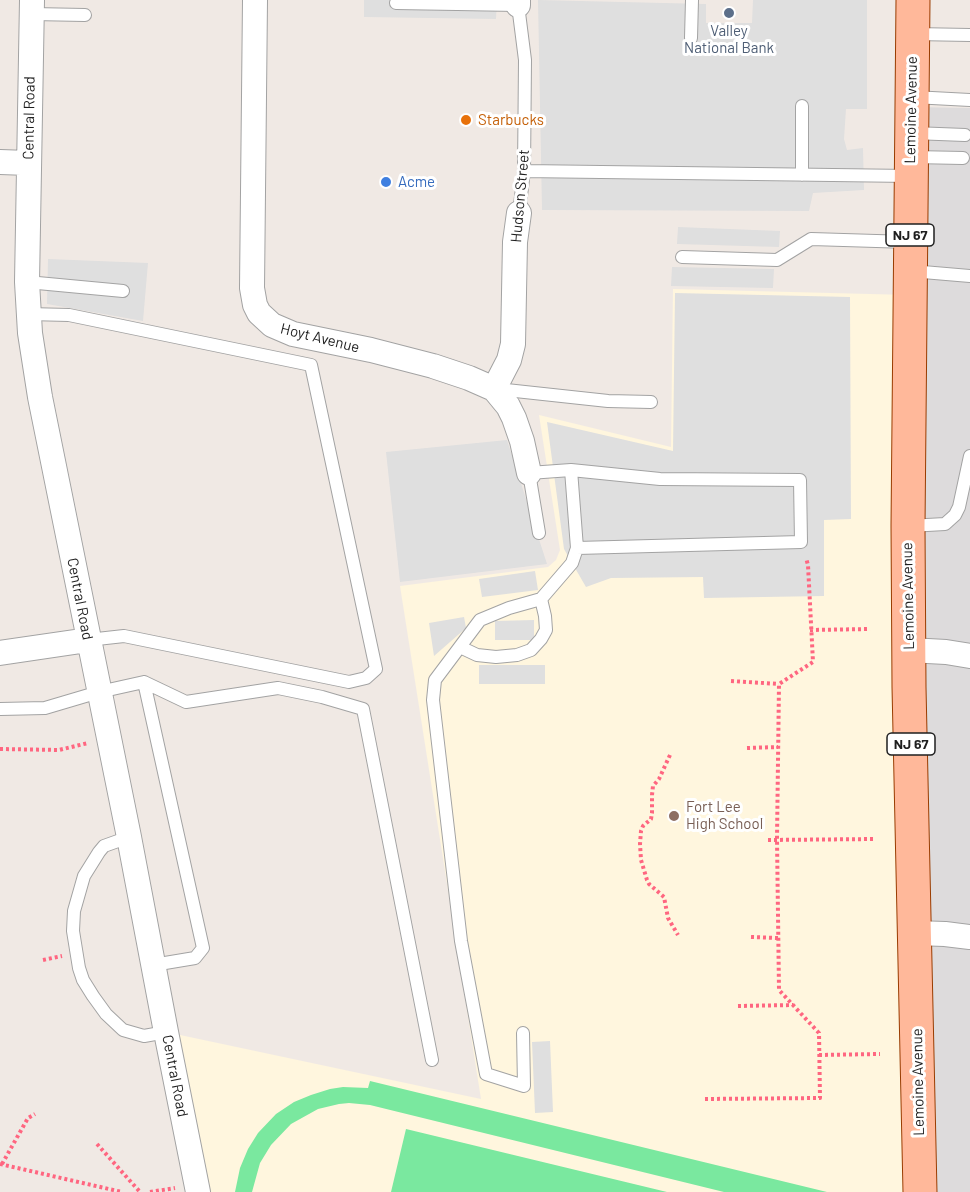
<!DOCTYPE html>
<html>
<head>
<meta charset="utf-8">
<style>
  body { margin:0 }
  canvas { display:block; background:#f0e9e4 }
</style>
</head>
<body>
<canvas width="970" height="1192"></canvas>
<script>
const g = document.querySelector('canvas').getContext('2d');
g.lineJoin = 'round';
function fill(path, color) { g.fillStyle = color; g.fill(path, 'evenodd'); }
const shape = rows => new Path2D(rows.map(r => 'M' + r).join(''));
function trace(path, color, width, dash) { g.strokeStyle = color; g.lineWidth = width; g.lineCap = dash ? 'butt' : 'round'; g.setLineDash(dash || []); g.stroke(path); }
function label(font, color, halo, rows, align = 'center') {
  g.font = font + ' Barlow,sans-serif'; g.lineWidth = 6; g.setLineDash([]); g.textBaseline = 'middle'; g.strokeStyle = halo; g.fillStyle = color; for (const [text, x, y, turn = 0] of rows) {
    g.save(); g.translate(x, y); g.rotate((+turn || 0) * Math.PI / 180); g.textAlign = isNaN(turn) ? turn : align; if (halo) g.strokeText(text, 0, 0); g.fillText(text, 0, 0); g.restore();
  }
}
fill(shape([
  [911,107,970,108,970,1192,920,1192]
]), '#dddbdc');
fill(shape([
  [673,289,909,295,920,1192,198,1192,166,1032,481,1099,400,586,548,567,556,560,560,550,539,415,671,447]
]), '#fff6de');
fill(shape([
  [370,1081,827,1192,724,1192,370,1105,349,1103,339,1104,318,1109,291,1124,271,1145,260,1163,252,1192,235,1192,240,1168,248,1149,258,1133,276,1114,294,1102,311,1095,330,1089,343,1087,368,1088],
  [406,1129,667,1192,391,1192]
]), '#7ae89f');
fill(shape([
  [364,0,497,0,496,19,364,17],
  [538,0,706,4,706,23,752,23,753,0,867,0,867,109,846,109,844,139,847,150,863,148,864,190,813,193,809,211,542,210],
  [678,227,780,231,779,247,677,244],
  [48,259,148,263,143,321,47,304],
  [672,267,774,269,773,288,671,286],
  [675,293,850,297,851,519,824,520,824,596,704,598,703,577,611,578,586,587,564,549,547,422,673,451],
  [507,440,547,564,400,582,386,452],
  [535,571,538,590,482,597,479,579],
  [464,617,466,628,434,656,429,623],
  [534,620,534,640,495,640,495,621],
  [479,665,545,665,545,684,479,684],
  [550,1041,553,1112,535,1113,532,1042]
]), '#dfdfdf');
const lane = shape([
  [396,3,518,5,525,60,524,171,519,213],
  [32,14,85,15],
  [914,34,970,35],
  [691,38,692,0],
  [913,97,970,100],
  [913,133,965,135],
  [913,157,963,158],
  [524,171,910,176],
  [802,175,802,106],
  [682,257,777,260,811,239,909,242],
  [911,271,970,276],
  [27,282,123,291],
  [28,314,69,315,311,365,376,669,366,678,349,682,124,636,88,640],
  [497,389,608,401,651,402],
  [571,470,660,479,800,480,801,542,577,548],
  [909,526,945,524,955,515,959,507,970,456],
  [460,647,477,655,496,657,517,655,531,650,541,639,546,630,545,616,541,599],
  [144,682,203,948,195,958,153,965],
  [0,709,45,708,99,692,144,682,186,702,278,688,322,697,363,709,432,1060],
  [129,837,104,846,99,852,84,876,74,911,73,931,79,968,83,980,93,996,106,1014,123,1030,144,1036,166,1032],
  [523,1033,524,1086,486,1074,461,941,433,700,435,680,480,620,509,608,541,599,572,563,577,548,571,470,529,473,539,533]
]);
const street = shape([
  [32,0,27,282,30,333,40,397,129,837,166,1032,198,1192],
  [255,0,252,288,255,305,259,313,272,325,293,334,371,350,433,366,469,378,494,389,508,406,514,418,522,441,529,473],
  [518,5,518,0],
  [0,162,28,163],
  [494,389,509,360,513,344,515,242,519,213],
  [909,650,946,652,970,656],
  [0,653,88,640],
  [915,933,945,934,970,937]
]);
const primary = shape([
  [913,0,908,526,909,687,920,1192]
]);
trace(lane, '#a3a3a3', 14);
trace(street, '#a3a3a3', 26);
trace(primary, '#993c00', 35);
trace(shape([
  [810,630,870,629],
  [731,681,779,684],
  [747,748,778,747],
  [0,749,59,750,88,743],
  [670,755,659,779,653,786,652,795,652,813,651,819,643,826,641,831,640,844,641,860,647,880,649,884,664,897,668,918,678,935],
  [768,840,875,839],
  [751,937,778,938],
  [43,960,62,956],
  [738,1006,793,1005],
  [819,1055,880,1054],
  [705,1099,820,1098,819,1033,779,990,777,839,779,684,813,662,808,565,806,558],
  [97,1144,140,1192],
  [0,1164,122,1192],
  [2,1164,28,1118,35,1114],
  [150,1192,175,1188]
]), '#ff6680', 4, [3, 3]);
trace(lane, '#fff', 12);
trace(street, '#fff', 24);
trace(primary, '#ffb89a', 33);
for (const [x, y, r, color] of [
  [729,13,6,"#5c6f8a"],
  [466,120,6,"#e8710a"],
  [386,182,6,"#3f7fe0"],
  [674,816,6,"#8d6e63"]
]) { const dot = new Path2D(); dot.arc(x, y, r, 0, 2 * Math.PI); g.fillStyle = color; g.fill(dot); trace(dot, '#fff', 2); }
for (const [x, y, w] of [
  [910,235,48],
  [911,744,48]
]) { const box = new Path2D(); box.roundRect(x - w / 2, y - 11, w, 22, 4.5); g.fillStyle = '#fff'; g.fill(box); trace(box, '#1f1f1f', 1.5); }
label('bold 14px', '#1f1f1f', null, [
  ["NJ 67",910,235],
  ["NJ 67",911,744]
]);
label('15px', '#4e5e75', '#fff', [
  ["Valley",729,31],
  ["National Bank",729,48]
]);
label('15px', '#1f1f1f', '#fff', [
  ["Lemoine Avenue",911,110,-89],
  ["Central Road",29,118,-89],
  ["Hudson Street",520,196,-85],
  ["Hoyt Avenue",320,338,14],
  ["Lemoine Avenue",908,596,-91],
  ["Central Road",80,599,79],
  ["Central Road",175,1076,79],
  ["Lemoine Avenue",918,1082,-91]
]);
label('15px', '#c56008', '#fff', [
  ["Starbucks",478,120]
], 'left');
label('15px', '#366cbe', '#fff', [
  ["Acme",398,182]
], 'left');
label('15px', '#785e54', '#fff', [
  ["Fort Lee",686,807],
  ["High School",686,824]
], 'left');
</script>
</body>
</html>
